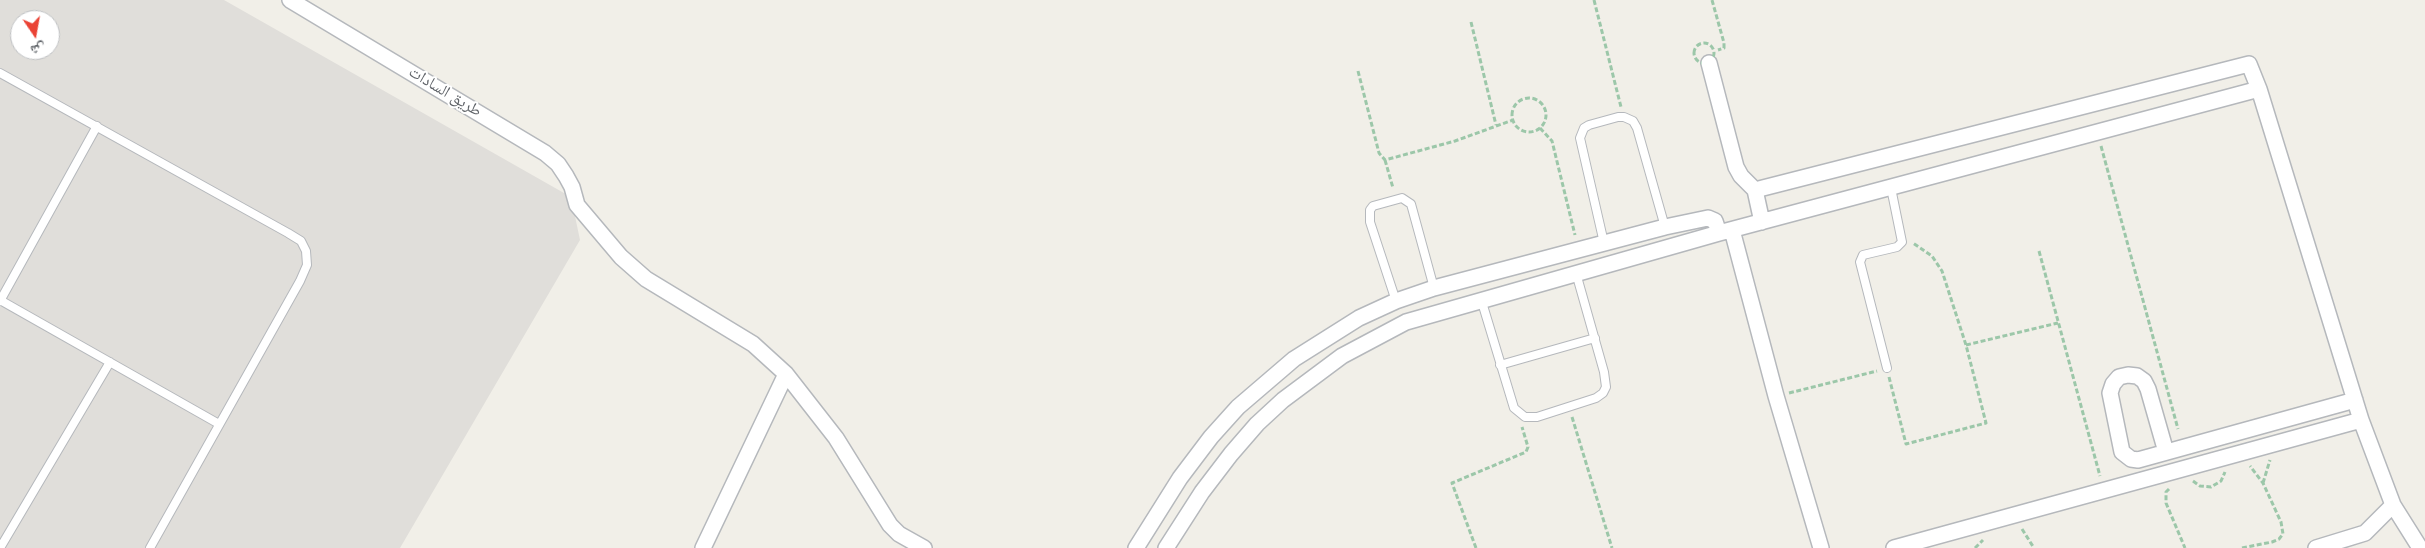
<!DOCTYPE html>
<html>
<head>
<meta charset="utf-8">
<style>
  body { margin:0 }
  #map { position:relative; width:2425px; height:548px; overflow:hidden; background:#f1efe8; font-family:"Varela Round","Noto Naskh Arabic",sans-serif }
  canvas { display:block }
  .north { position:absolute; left:10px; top:10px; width:50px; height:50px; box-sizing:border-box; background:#fff; border:1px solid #bfc1c3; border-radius:50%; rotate:168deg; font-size:14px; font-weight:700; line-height:20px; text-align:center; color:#5f6368 }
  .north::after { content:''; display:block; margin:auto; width:18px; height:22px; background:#ea4335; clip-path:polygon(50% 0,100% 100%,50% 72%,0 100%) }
</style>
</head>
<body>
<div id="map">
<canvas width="2425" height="548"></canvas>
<div class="north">ش</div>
</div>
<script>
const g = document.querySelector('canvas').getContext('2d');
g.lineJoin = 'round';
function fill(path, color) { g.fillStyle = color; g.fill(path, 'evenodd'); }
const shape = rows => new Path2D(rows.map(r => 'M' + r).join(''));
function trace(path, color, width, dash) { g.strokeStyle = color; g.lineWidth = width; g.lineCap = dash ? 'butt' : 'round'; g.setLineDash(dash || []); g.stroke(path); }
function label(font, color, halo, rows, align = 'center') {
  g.font = font + ' "Varela Round","Noto Naskh Arabic",sans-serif'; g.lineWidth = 4; g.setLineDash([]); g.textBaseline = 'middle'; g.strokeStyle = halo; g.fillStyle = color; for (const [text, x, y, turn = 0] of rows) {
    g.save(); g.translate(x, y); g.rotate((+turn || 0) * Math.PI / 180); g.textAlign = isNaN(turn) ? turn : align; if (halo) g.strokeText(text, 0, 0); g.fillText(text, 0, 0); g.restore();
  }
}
fill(shape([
  [0,0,224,0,571,197,580,240,400,548,0,548],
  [20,20,50,20,50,50,20,50]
]), '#e0deda');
const service = shape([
  [0,73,288,233,301,241,306,251,307,265,300,281,150,548],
  [1604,243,1580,138,1584,128,1589,125,1618,117,1624,117,1633,121,1637,128,1665,227],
  [1481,299,1514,408,1525,417,1537,417,1596,398,1603,393,1606,387,1604,372,1576,273],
  [0,300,219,424],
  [0,301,97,126],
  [1396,301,1370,222,1370,210,1373,206,1402,198,1411,204,1434,288],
  [1500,365,1595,338],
  [1887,368,1860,262,1863,255,1897,247,1902,242,1891,188],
  [0,548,110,362]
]);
const minor = shape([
  [290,0,545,153,558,164,566,176,572,187,577,205,621,257,646,279,753,344,786,374,836,438,890,525,899,534,924,548],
  [1709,63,1736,167,1741,176,1755,190,1762,222],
  [1755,190,2249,64,2259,89,2361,420,2393,505,2420,548],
  [1732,230,1776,396,1821,548],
  [2166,452,2148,389,2144,381,2137,376,2128,375,2119,377,2113,384,2110,393,2122,452,2131,459,2138,460,2355,400],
  [703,548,786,374],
  [1136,548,1180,478,1211,437,1238,407,1294,359,1359,318,1396,301,1434,288,1665,227,1708,218,1715,221,1719,233],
  [1166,548,1202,492,1231,454,1257,424,1283,400,1342,356,1406,322,1719,233,2259,89],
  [1894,548,2361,420],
  [2316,548,2365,533,2393,505]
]);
trace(service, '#b5b8bc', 10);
trace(minor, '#b5b8bc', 18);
trace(shape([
  [1594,0,1621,107],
  [1712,0,1724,43,1724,48,1718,50],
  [1471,22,1496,125],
  '1694 53a10 10 0 1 1 20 0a10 10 0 1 1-20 0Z',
  [1358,71,1379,153,1385,160,1455,141,1513,120],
  '1512 115a17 17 0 1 1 34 0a17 17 0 1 1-34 0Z',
  [1540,128,1552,141,1575,235],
  [2101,146,2178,429],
  [1385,160,1393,188],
  [2039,251,2100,476],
  [1966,345,2058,323],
  [1889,377,1906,444,1986,423,1966,345,1942,271,1932,256,1913,243],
  [1789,393,1877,371],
  [1572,417,1612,548],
  [2193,481,2200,486,2211,487,2221,481,2225,472],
  [2263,483,2270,460],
  [2169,489,2166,492,2166,503,2185,548],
  [2022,529,2034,548],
  [1476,548,1452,483,1526,452,1528,447,1522,427],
  [1975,548,1983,540],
  [2242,548,2272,542,2279,539,2283,534,2281,522,2263,483,2250,466]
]), '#9cc7a9', 3, [5, 2.5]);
trace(service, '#fff', 8);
trace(minor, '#fff', 15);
label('16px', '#5f6368', '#fff', [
  ["طريق السادات",445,92,31]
]);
</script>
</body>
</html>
